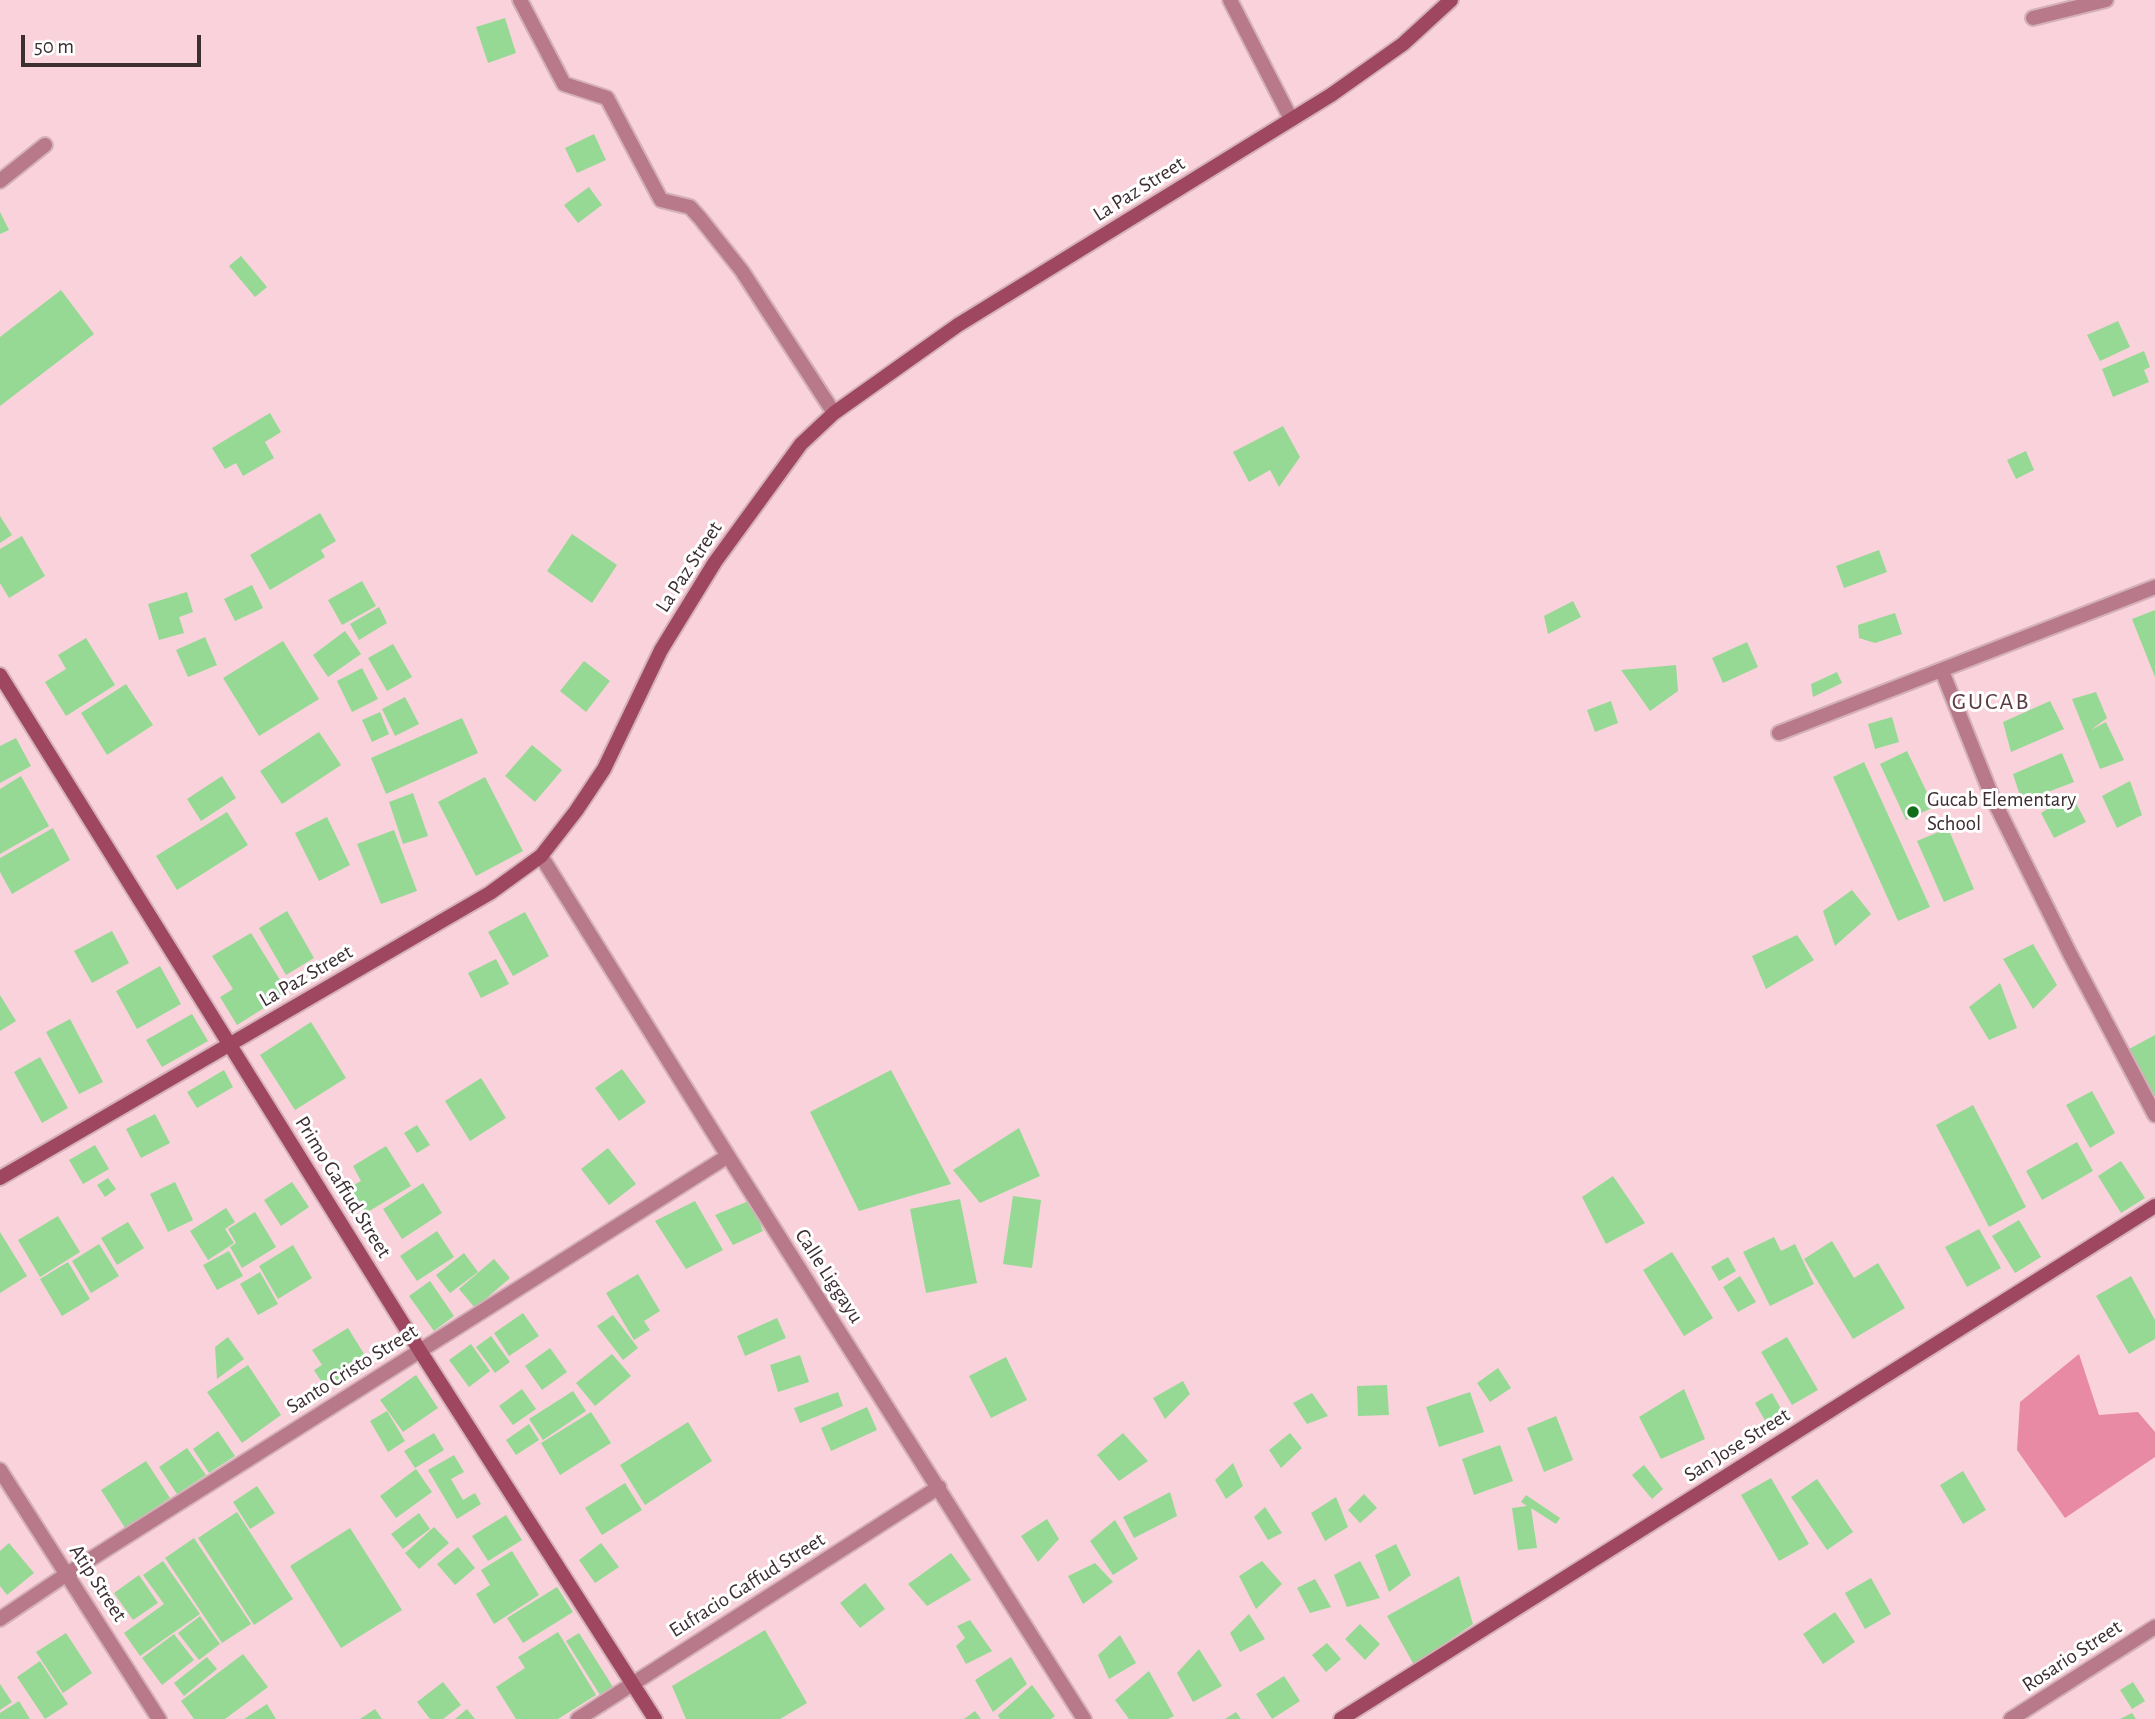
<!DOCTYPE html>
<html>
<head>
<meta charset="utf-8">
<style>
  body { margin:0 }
  #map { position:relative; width:2155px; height:1719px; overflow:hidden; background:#fad2db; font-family:"Alegreya Sans",sans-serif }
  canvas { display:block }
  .scale { position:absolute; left:21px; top:35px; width:180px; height:32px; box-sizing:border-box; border:4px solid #3d2e32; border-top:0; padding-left:9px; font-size:21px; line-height:24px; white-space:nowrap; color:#3d2e32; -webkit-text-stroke:5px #fff; paint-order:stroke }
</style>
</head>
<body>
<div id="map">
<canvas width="2155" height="1719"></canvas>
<div class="scale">50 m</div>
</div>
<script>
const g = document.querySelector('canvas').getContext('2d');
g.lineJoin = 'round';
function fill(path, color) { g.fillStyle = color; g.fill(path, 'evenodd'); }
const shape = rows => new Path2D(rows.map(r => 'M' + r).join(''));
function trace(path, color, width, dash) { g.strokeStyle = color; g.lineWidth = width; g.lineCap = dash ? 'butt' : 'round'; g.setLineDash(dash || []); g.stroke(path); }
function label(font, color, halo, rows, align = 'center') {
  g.font = font + ' "Alegreya Sans",sans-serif'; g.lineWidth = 6; g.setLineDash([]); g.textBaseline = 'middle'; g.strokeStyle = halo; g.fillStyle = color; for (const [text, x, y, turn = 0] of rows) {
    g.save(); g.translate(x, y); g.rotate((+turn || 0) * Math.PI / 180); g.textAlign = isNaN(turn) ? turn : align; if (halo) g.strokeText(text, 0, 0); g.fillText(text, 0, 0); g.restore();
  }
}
fill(shape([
  [2079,1354,2099,1415,2138,1412,2155,1432,2155,1457,2065,1518,2017,1450,2020,1402]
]), '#e88aa3');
fill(shape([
  [505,18,516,53,488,63,476,27],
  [594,134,606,160,577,173,565,148],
  [589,187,602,205,578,223,564,205],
  [0,212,9,230,0,234],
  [241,256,267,287,255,297,229,266],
  [61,290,94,334,0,406,0,337],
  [2118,321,2130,347,2100,361,2087,335],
  [2144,351,2150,367,2144,370,2149,382,2113,397,2102,369],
  [270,413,281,432,265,442,274,458,243,476,236,463,225,469,212,448],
  [1283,426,1300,457,1279,487,1270,470,1249,482,1233,452],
  [2026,451,2034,470,2016,479,2007,460],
  [320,513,336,541,321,550,325,557,270,590,250,555],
  [0,516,12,535,0,543],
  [572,534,617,565,592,603,547,571],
  [22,536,45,576,9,598,0,583,0,549],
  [1879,550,1887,572,1844,588,1836,566],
  [362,581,376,606,342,625,328,600],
  [252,585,263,608,235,621,224,599],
  [187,592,193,612,179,617,184,633,159,640,148,604],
  [1573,601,1581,617,1548,634,1544,616],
  [379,607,387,623,359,640,350,624],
  [2155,610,2155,677,2132,619],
  [1895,613,1902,634,1875,643,1859,638,1858,625],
  [345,631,361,654,328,677,313,655],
  [205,637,217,665,188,677,176,650],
  [86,638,115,685,66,716,45,682,66,669,58,655],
  [283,641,319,699,259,736,223,678],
  [1747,642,1758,667,1723,683,1712,658],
  [393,644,412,677,387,691,368,658],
  [584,661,610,681,586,712,560,691],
  [1676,665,1678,691,1650,711,1621,670],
  [362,668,378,699,352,712,337,681],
  [1837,672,1842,683,1813,697,1811,684],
  [126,684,153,725,107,755,81,713],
  [2096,692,2107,718,2091,730,2106,722,2124,760,2100,769,2072,699],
  [405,697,419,724,395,736,382,709],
  [1611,701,1618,723,1595,732,1587,710],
  [2050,701,2064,729,2011,752,2003,722],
  [380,712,389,734,372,742,362,720],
  [1892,717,1899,742,1875,749,1868,724],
  [462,718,478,753,386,794,371,758],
  [319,732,341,765,282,804,260,771],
  [16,738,31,766,0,783,0,746],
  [532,745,562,770,535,802,505,776],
  [1907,751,1934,807,1906,820,1880,764],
  [2062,753,2074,782,2022,802,2013,774],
  [1864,762,1930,907,1898,921,1833,777],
  [21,776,49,826,0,854,0,789],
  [222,776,236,798,201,821,187,799],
  [485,777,523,851,476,876,438,802],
  [2130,781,2142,815,2117,828,2102,796],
  [413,793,428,836,403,844,389,802],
  [2071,794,2086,822,2054,838,2041,813],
  [227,812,248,845,177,890,156,856],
  [327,817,350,865,319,881,295,833],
  [53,828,70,860,12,894,0,872,0,858],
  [1948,828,1974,889,1944,902,1917,841],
  [394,830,417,891,381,904,357,844],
  [1852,890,1871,914,1835,946,1823,911],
  [287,911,314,958,286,975,259,928],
  [525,912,549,956,513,976,488,932],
  [112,931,129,963,92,983,74,951],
  [251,933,288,993,237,1025,220,997,233,989,212,956],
  [1797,935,1814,960,1766,989,1752,956],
  [2033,944,2057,985,2033,1009,2003,959],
  [496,959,509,984,481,998,468,973],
  [160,966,181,1004,137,1029,116,991],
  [2000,983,2017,1028,1989,1040,1969,1007],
  [0,995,16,1021,0,1031],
  [192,1014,208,1041,162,1067,146,1040],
  [70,1019,103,1082,79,1094,46,1032],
  [311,1022,346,1078,295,1110,260,1055],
  [2155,1035,2155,1098,2129,1049],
  [40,1057,68,1108,42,1123,14,1072],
  [622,1069,646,1102,619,1121,595,1088],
  [224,1070,233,1087,197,1108,187,1092],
  [891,1070,951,1184,859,1211,810,1112],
  [481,1078,506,1118,470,1141,445,1101],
  [2092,1091,2115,1133,2090,1148,2066,1105],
  [1973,1105,2026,1207,1989,1227,1936,1125],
  [155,1114,170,1143,141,1158,126,1129],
  [417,1125,430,1145,417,1153,404,1133],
  [1019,1128,1040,1176,980,1203,953,1170],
  [2077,1142,2093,1171,2042,1200,2026,1171],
  [95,1145,109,1169,83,1184,69,1160],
  [386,1146,411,1186,366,1213,350,1187,361,1181,353,1166],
  [608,1148,636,1184,609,1205,581,1169],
  [2121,1161,2145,1198,2121,1213,2098,1176],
  [1613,1176,1645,1223,1606,1244,1582,1197],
  [108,1178,116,1189,105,1197,97,1185],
  [175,1182,193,1220,168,1232,150,1194],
  [292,1182,309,1207,281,1226,264,1200],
  [423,1183,442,1213,402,1239,383,1209],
  [1013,1196,1041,1200,1032,1268,1003,1264],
  [960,1199,977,1283,926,1293,910,1209],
  [751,1200,763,1231,733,1245,715,1215],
  [695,1201,723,1250,686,1269,655,1221],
  [226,1208,235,1222,225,1229,234,1243,208,1260,190,1231],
  [255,1212,276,1247,242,1268,230,1247,236,1243,228,1229],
  [58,1216,80,1252,40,1277,18,1240],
  [2019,1220,2041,1257,2015,1273,1992,1236],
  [128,1222,144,1248,117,1265,101,1238],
  [1979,1229,2001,1268,1967,1287,1945,1247],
  [437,1231,454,1257,417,1281,400,1256],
  [0,1232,27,1276,0,1293],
  [1774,1237,1781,1251,1795,1244,1814,1284,1770,1306,1743,1252],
  [1832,1241,1854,1278,1878,1263,1905,1308,1853,1339,1804,1259],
  [99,1244,119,1276,91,1293,72,1261],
  [293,1245,312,1278,278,1299,259,1266],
  [229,1251,243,1276,217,1290,203,1265],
  [1672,1252,1713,1318,1684,1336,1643,1270],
  [464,1253,478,1272,450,1293,436,1275],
  [1728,1257,1736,1271,1719,1281,1711,1267],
  [494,1259,510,1278,475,1308,459,1289],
  [68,1262,90,1299,62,1316,40,1279],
  [260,1272,278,1304,258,1315,240,1284],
  [638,1274,660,1311,644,1321,650,1330,634,1340,606,1293],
  [1740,1276,1756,1302,1738,1312,1723,1287],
  [2131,1276,2155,1320,2155,1339,2129,1354,2096,1296],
  [430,1281,454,1316,434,1331,409,1296],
  [523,1313,539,1336,509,1356,494,1333],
  [613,1315,638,1348,623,1360,597,1326],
  [777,1318,786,1338,745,1356,737,1336],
  [348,1328,369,1362,326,1389,314,1370,322,1365,312,1350],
  [491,1336,510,1362,495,1373,476,1347],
  [228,1337,244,1359,217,1379,215,1347],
  [1787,1337,1818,1390,1792,1405,1761,1352],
  [471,1344,490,1371,469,1387,449,1360],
  [550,1348,567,1372,542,1390,525,1366],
  [612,1354,631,1376,595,1406,576,1383],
  [800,1355,809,1382,778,1392,770,1365],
  [1006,1357,1027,1400,991,1418,969,1376],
  [248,1365,281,1415,242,1443,207,1392],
  [1498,1368,1511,1388,1490,1402,1477,1383],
  [416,1375,438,1408,403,1432,380,1400],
  [1183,1381,1190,1394,1165,1419,1153,1398],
  [1387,1385,1389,1415,1358,1416,1357,1386],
  [522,1389,536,1409,513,1425,499,1406],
  [1684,1389,1705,1439,1661,1459,1639,1417],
  [573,1391,586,1411,543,1440,529,1419],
  [838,1392,843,1406,800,1423,794,1408],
  [1470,1392,1484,1432,1439,1447,1426,1407],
  [1312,1393,1328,1416,1307,1424,1293,1403],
  [1772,1393,1784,1414,1767,1424,1755,1403],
  [867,1407,877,1430,831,1451,821,1428],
  [387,1411,405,1441,388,1452,370,1421],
  [591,1412,611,1443,560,1475,541,1443],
  [1556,1416,1573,1460,1544,1472,1527,1428],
  [688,1422,712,1461,645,1505,620,1465],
  [529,1424,539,1440,516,1455,506,1440],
  [218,1431,235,1456,209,1473,193,1449],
  [434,1433,444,1450,415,1468,404,1451],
  [1123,1433,1148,1461,1119,1481,1097,1455],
  [1290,1433,1302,1448,1281,1468,1269,1450],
  [1500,1445,1513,1481,1474,1495,1462,1459],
  [187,1448,206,1475,177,1494,159,1467],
  [454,1455,464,1472,451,1479,463,1500,475,1493,481,1504,457,1519,428,1470],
  [146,1461,170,1498,125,1528,101,1490],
  [1233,1463,1243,1486,1226,1499,1215,1480],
  [1644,1465,1663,1489,1652,1499,1632,1475],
  [416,1469,432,1492,396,1518,380,1496],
  [1963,1471,1986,1510,1963,1524,1940,1485],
  [1771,1478,1809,1544,1779,1561,1741,1495],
  [1817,1479,1853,1532,1827,1550,1791,1497],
  [625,1483,642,1510,602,1535,585,1508],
  [257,1486,275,1513,250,1529,233,1502],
  [1170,1492,1177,1516,1134,1538,1123,1517],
  [1364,1494,1377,1508,1360,1523,1348,1510],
  [1526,1495,1560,1518,1556,1524,1531,1508,1537,1548,1518,1550,1512,1508,1527,1506,1521,1502],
  [1336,1497,1348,1527,1325,1541,1311,1513],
  [1265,1507,1282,1533,1268,1540,1254,1517],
  [237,1512,293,1599,254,1625,198,1538],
  [419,1513,430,1529,403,1549,391,1534],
  [506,1515,522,1540,488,1561,472,1536],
  [1047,1519,1059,1539,1038,1562,1021,1536],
  [1115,1520,1138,1559,1113,1575,1090,1541],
  [434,1527,449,1543,419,1569,405,1553],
  [350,1528,402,1610,341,1648,290,1566],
  [194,1538,251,1624,222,1643,165,1558],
  [9,1543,34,1573,7,1595,0,1586,0,1551],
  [601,1543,619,1567,595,1583,579,1560],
  [1396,1544,1411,1575,1389,1592,1375,1555],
  [458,1547,475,1568,455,1585,437,1564],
  [512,1551,539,1595,494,1624,476,1594,490,1585,481,1570],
  [951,1553,971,1580,927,1606,908,1584],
  [163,1561,200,1614,140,1656,124,1633,164,1604,143,1575],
  [1262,1561,1282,1584,1256,1609,1239,1576],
  [1360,1561,1380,1598,1347,1607,1334,1575],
  [1095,1563,1113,1582,1083,1604,1068,1576],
  [139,1575,158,1603,133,1620,114,1593],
  [1459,1576,1473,1624,1414,1665,1387,1616],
  [1871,1578,1891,1614,1865,1629,1845,1593],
  [1315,1579,1331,1607,1310,1613,1297,1588],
  [865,1583,885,1609,860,1628,840,1603],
  [557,1587,573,1612,523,1643,507,1618],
  [1835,1612,1855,1642,1823,1664,1803,1634],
  [1249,1614,1265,1639,1240,1652,1230,1633],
  [200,1616,220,1644,199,1660,178,1633],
  [970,1620,992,1651,966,1664,956,1646,965,1638,957,1626],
  [1360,1624,1380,1644,1365,1660,1345,1639],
  [765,1630,807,1703,780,1719,686,1719,672,1686],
  [558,1632,596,1695,558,1719,516,1719,496,1687,525,1668,518,1657],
  [66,1633,92,1673,63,1693,36,1652],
  [579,1633,613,1687,600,1695,566,1641],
  [174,1634,194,1660,162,1685,142,1658],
  [1120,1635,1136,1663,1109,1679,1098,1655],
  [1327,1643,1341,1659,1326,1672,1312,1655],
  [1199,1649,1222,1686,1193,1702,1177,1673],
  [243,1654,268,1687,225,1719,194,1719,181,1701],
  [207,1657,217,1669,184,1696,174,1683],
  [1011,1657,1027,1684,993,1712,975,1680],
  [40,1661,68,1704,45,1719,17,1677],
  [1149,1671,1174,1716,1168,1719,1129,1719,1115,1700],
  [1284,1676,1300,1701,1272,1719,1256,1694],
  [443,1682,461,1705,443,1719,430,1719,417,1702],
  [2133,1682,2145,1701,2132,1709,2120,1690],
  [0,1684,12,1702,0,1710],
  [1032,1685,1055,1716,1051,1719,1000,1719,998,1715],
  [19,1701,30,1719,0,1719,0,1713],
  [267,1704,276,1719,244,1719],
  [375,1709,382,1719,360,1719],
  [467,1709,475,1719,455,1719],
  [975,1711,981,1719,964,1719],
  [1236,1712,1241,1719,1225,1719],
  [2132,1713,2136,1719,2120,1719]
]), '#95d994');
const street = shape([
  [520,0,564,84,607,98,661,200,690,207,700,218,742,271,834,413],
  [1230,0,1291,119],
  [2033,18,2106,0],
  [0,181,45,145],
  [1942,671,1993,799,2070,954,2155,1115],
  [1779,733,2155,587],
  [541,856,728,1156,1084,1719],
  [0,1470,159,1719],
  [0,1619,67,1574,728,1156],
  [578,1719,939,1487],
  [2011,1719,2155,1627]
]);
const secondary = shape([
  [0,675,420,1351,655,1719],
  [0,1178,490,893,541,856,576,811,604,769,661,650,715,562,801,444,834,413,958,325,1331,95,1403,44,1451,0],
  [1341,1719,2155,1206]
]);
trace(street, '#d4b1b9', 18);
trace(secondary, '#d4b1b9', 18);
trace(street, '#b87a8a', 14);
trace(secondary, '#9f4761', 14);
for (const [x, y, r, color] of [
  [1913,812,7,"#106e1b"]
]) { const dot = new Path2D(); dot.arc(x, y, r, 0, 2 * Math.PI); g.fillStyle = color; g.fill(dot); trace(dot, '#fff', 2.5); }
label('21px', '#3d2e32', '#fff', [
  ["La Paz Street",1139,189,-32],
  ["La Paz Street",689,567,-57],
  ["La Paz Street",306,976,-30],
  ["Primo Gaffud Street",343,1187,58],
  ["Calle Liggayu",829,1276,57],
  ["Santo Cristo Street",352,1369,-32],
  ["San Jose Street",1737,1445,-32],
  ["Atip Street",98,1583,57],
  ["Eufracio Gaffud Street",747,1585,-32],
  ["Rosario Street",2072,1656,-33]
]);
label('21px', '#3d2e32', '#fff', [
  ["Gucab Elementary",1927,800],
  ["School",1927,824]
], 'left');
g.letterSpacing = '2px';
label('24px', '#5b3b43', '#fff', [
  ["GUCAB",1991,702]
]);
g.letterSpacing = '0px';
</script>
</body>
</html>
